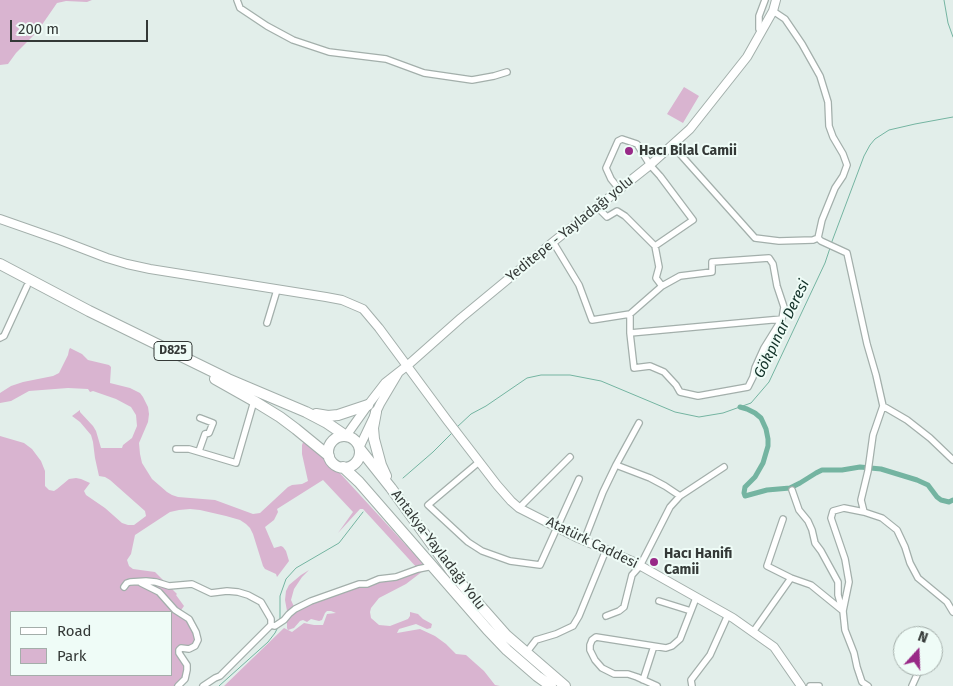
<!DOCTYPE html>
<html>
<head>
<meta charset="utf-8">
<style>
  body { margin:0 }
  #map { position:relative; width:953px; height:686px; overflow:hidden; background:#e2eeea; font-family:"Fira Sans",sans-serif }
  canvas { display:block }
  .legend { position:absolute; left:10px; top:611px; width:162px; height:65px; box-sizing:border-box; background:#effcf7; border:1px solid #a4aeaa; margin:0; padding:6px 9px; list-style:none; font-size:15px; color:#343937 }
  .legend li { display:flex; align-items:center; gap:10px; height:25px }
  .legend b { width:25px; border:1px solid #a4aeaa }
  .north { position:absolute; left:893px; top:626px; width:50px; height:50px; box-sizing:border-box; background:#effcf7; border:1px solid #a4aeaa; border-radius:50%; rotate:20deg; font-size:14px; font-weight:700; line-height:20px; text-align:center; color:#343937 }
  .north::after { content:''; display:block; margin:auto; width:18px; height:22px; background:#982987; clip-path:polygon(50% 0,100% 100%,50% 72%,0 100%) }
  .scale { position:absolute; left:10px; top:20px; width:138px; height:22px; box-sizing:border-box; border:2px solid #343937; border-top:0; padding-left:6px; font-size:15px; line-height:18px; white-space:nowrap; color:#343937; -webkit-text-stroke:4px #effcf7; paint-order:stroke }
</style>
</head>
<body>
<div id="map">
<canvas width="953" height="686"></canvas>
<ul class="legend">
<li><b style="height:6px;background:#fff"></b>Road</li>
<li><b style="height:14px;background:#d9b4d0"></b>Park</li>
</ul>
<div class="north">N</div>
<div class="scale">200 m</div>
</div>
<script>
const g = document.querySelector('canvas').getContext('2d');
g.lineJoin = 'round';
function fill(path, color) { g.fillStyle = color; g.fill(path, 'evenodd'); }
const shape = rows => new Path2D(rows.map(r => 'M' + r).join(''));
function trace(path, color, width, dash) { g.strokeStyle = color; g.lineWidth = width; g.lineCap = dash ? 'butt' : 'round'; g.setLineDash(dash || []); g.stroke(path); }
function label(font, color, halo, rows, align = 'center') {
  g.font = font + ' "Fira Sans",sans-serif'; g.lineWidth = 4; g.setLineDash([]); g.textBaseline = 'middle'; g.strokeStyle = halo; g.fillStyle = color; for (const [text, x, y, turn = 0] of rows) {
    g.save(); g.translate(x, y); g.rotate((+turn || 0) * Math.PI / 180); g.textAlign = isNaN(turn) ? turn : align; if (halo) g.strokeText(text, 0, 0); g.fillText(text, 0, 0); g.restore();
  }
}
fill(shape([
  [0,0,92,0,87,2,66,1,57,3,37,32,16,53,8,64,0,65],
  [684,87,699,96,683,123,667,114],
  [70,348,82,354,88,360,109,365,111,367,110,383,130,388,140,393,143,397,148,407,149,414,148,422,139,443,140,454,142,463,152,479,167,492,172,495,178,497,215,500,253,514,260,513,288,487,292,485,302,484,308,481,302,454,302,445,304,440,337,470,427,568,406,584,379,598,371,608,370,612,371,618,379,625,390,626,408,619,410,616,410,612,418,614,423,619,432,624,431,628,427,629,416,624,399,629,397,633,420,629,435,636,446,644,456,654,466,655,484,671,495,685,500,686,224,686,284,628,292,632,304,623,314,625,323,625,327,614,336,613,331,611,327,611,325,613,322,620,319,621,311,619,307,622,303,620,300,621,294,628,288,630,287,628,287,611,285,600,286,591,289,585,301,575,309,570,302,577,294,589,291,600,295,609,311,601,418,569,363,509,360,509,338,533,353,512,323,480,277,509,278,512,274,520,265,527,274,548,281,546,283,547,286,551,289,561,277,577,276,574,265,569,263,566,253,534,250,528,246,524,240,520,226,516,200,510,190,509,179,510,170,512,135,535,131,554,127,560,129,566,133,569,155,572,177,594,176,595,184,606,179,613,193,624,196,645,180,648,187,671,176,686,0,686,0,436,24,443,32,449,41,461,45,471,45,486,49,490,54,491,57,489,69,479,76,478,81,479,90,483,84,491,86,495,105,508,122,523,128,525,134,525,146,516,145,511,110,480,105,477,99,476,95,458,93,442,91,435,80,422,72,416,80,410,80,412,93,426,96,431,101,448,122,448,123,445,132,438,137,426,136,415,131,407,116,399,93,391,90,392,88,389,68,388,29,391,11,401,0,403,0,393,11,386,23,382,53,376,59,373,68,355,69,350],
  [11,612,171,612,171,675,11,675]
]), '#d9b4d0');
trace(shape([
  [944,0,948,23,953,37],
  [831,244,864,156,870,145,875,139,889,130,915,124,953,117],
  [456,428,471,414,486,406,527,378,541,375,570,375,601,381,675,412,699,417,723,413,751,403,769,382,825,263,830,248],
  [403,478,433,452,452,433],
  [280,621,280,596,286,579,296,568,339,543,363,512],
  [219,686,268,642,275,633,278,627]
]), '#74b4a1', 1);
trace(shape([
  [740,407,747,409,755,413,761,418,766,429,768,439,768,446,763,463,755,477,745,487,744,493,745,496,767,490,790,488,800,483,816,473,822,470,842,470,860,467,881,469,917,480,928,485,937,497,941,500,949,502,953,500]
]), '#74b4a1', 5);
const street = shape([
  [237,0,240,8,267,26,293,40,329,52,386,59,424,73,472,80,494,76,507,72],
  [773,11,785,19,802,44,820,76,828,102,829,126,833,137,843,154,847,165,843,176,835,188,822,220,818,238,821,241,847,253,867,344,876,375,883,406,873,435,868,471,861,500,864,512,882,518,897,530,905,547,910,563,918,578,947,602,953,612],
  [761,32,759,29,759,16,765,0],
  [672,145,755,238,779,241,813,240,818,238],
  [619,189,611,179,606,168,618,141,622,139,637,144,650,165,660,176,693,220,655,246,659,267,656,278,662,286,680,276,712,272,712,262,769,258,773,264,777,286,784,307,782,319,764,348,755,368,753,377,748,387,698,396,680,392,676,385,664,372,650,366,634,368,630,333,630,314,662,286],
  [595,207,599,209,607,217,617,211,625,216,655,246],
  [553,242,579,285,592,320,630,314],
  [267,323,277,290],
  [630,333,782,319],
  [0,338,4,336,27,286],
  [883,406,907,420,930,438,953,460],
  [176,449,189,449,236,463,254,401],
  [199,451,205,434,209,433,213,423,200,418],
  [479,462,428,505,468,542,482,551,510,561,540,565,579,479],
  [616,465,650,478,665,486,680,496],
  [792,490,799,510,808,521,812,530,815,543,821,551,838,582,838,595,842,609],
  [519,508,570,457],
  [864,512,844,508,833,511,831,518,845,559,849,582,843,611,845,630,854,653,857,667,862,682,868,686],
  [783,519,767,566,791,578,811,585,843,611],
  [584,541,603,492,616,465,639,423],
  [141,583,159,592,175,610,189,619,196,632,198,640,195,646,189,649,181,648,179,650,179,653,187,665,187,670,185,679,178,686],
  [124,587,127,583,130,582,146,581,156,582,169,586,192,584,211,593,227,591,238,592,248,595,261,602,271,619,271,625],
  [659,601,691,611],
  [606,616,619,611,624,607,632,575,640,566,670,507,680,496,724,467],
  [753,632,791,578],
  [526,653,536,640,556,634,573,626,579,616,606,550],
  [643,680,654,646],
  [203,686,215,678,220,676,271,625,275,626,284,620,289,614,295,609,311,601,359,584,367,584,379,579,396,577,418,569,433,566],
  [657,686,637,677,628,674,614,674,602,668,595,660,590,650,590,645,592,640,596,637,666,648,672,646,680,639,696,598],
  [692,686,691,680,710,655,728,615],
  [810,686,819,686],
  [912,686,921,666]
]);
const secondary = shape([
  [0,219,60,240,107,258,127,264,150,269,326,297,342,300,363,309,379,328,447,420,497,485,511,501,519,508,578,538,632,561,733,618,774,647,801,686],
  [399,372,408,365,461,318,553,242,650,165,690,129,747,57,773,11,776,0],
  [346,436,368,405,385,383,399,372,380,404,359,448]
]);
const highway = shape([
  [0,264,89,311,228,379,306,412,327,423,346,436],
  [215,379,254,401,280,417,296,429,329,456],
  [376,412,373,428,374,439,381,465,386,476],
  [316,414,328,416,338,415,368,405],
  '328 452a16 16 0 1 1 32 0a16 16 0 1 1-32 0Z',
  [360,449,391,488,452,572,468,592,506,635,565,686],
  [343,467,359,482,487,629,507,650,537,676,551,686]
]);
trace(street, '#a3afab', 8);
trace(secondary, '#a3afab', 10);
trace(highway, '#a3afab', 12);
trace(street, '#fff', 5.5);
trace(secondary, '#fff', 8);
trace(highway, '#fff', 10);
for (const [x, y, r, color] of [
  [629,151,5,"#982987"],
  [654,562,5,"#982987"]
]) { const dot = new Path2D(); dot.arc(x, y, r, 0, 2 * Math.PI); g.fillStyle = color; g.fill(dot); trace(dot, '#effcf7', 2); }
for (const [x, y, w] of [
  [173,351,38]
]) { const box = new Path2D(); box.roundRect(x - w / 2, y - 9.5, w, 19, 4); g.fillStyle = '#effcf7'; g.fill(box); trace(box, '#343937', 1); }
label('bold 12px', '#343937', null, [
  ["D825",173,351]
]);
label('bold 14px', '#343937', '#effcf7', [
  ["Hacı Bilal Camii",639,151],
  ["Hacı Hanifi",664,554],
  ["Camii",664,570]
], 'left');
label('14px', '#343937', '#effcf7', [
  ["Yeditepe - Yayladağı yolu",570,229,-39],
  ["Atatürk Caddesi",592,543,26],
  ["Antakya-Yayladağı Yolu",438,550,53]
]);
label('italic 15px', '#123229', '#effcf7', [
  ["Gökpınar Deresi",782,329,-64]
]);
</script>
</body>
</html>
